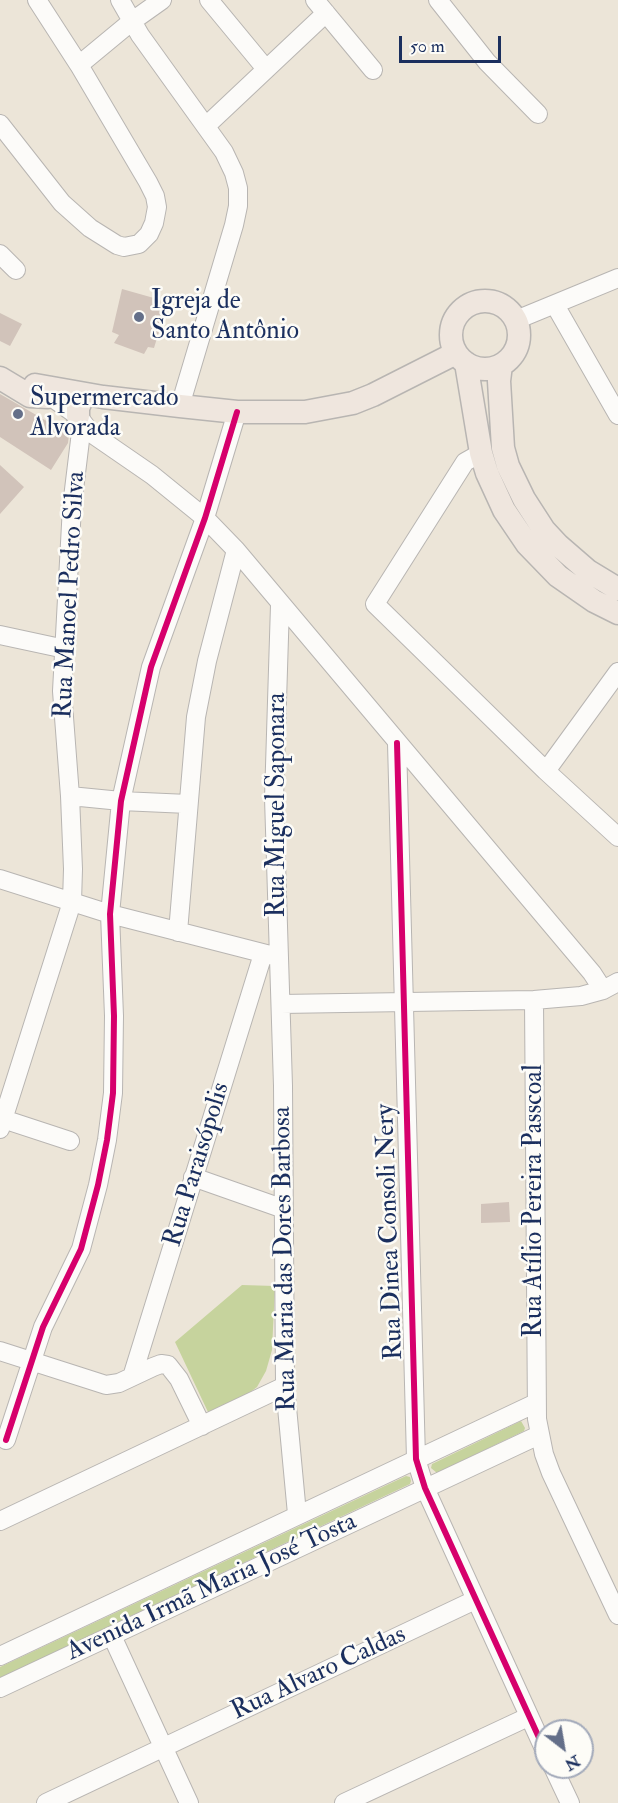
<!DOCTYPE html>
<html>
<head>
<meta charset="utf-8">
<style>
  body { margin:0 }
  #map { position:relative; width:618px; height:1803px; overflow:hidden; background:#ece5d8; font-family:"IM FELL Double Pica",serif }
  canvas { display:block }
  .north { position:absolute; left:534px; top:1719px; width:60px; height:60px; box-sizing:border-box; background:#fdfcf7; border:2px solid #a3aaba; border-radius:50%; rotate:149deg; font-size:16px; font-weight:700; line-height:24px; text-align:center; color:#1b2f5e }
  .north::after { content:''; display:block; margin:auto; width:21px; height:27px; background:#646f89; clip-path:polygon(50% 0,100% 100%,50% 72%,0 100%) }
  .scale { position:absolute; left:399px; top:36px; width:102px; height:27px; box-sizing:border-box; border:3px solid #1b2f5e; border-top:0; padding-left:8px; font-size:18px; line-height:21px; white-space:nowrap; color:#1b2f5e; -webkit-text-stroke:4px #fdfcf7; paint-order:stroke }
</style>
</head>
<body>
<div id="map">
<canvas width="618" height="1803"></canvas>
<div class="north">N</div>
<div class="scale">50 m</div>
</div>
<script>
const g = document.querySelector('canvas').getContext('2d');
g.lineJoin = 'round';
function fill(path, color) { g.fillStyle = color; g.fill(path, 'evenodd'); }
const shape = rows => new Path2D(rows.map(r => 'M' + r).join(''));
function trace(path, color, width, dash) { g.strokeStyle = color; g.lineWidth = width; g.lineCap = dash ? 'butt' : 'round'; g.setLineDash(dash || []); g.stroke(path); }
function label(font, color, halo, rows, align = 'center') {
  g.font = font + ' "IM FELL Double Pica",serif'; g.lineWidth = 5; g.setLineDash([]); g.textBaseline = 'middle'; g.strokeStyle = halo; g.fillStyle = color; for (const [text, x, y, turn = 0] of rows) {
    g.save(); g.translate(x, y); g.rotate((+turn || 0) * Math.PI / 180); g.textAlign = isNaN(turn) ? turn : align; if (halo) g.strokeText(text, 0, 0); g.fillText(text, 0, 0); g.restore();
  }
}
fill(shape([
  [242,1285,275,1286,272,1350,266,1371,257,1387,245,1396,208,1412,175,1342],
  [521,1421,525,1428,524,1431,437,1473,431,1468,432,1464],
  [406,1476,410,1477,411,1481,410,1484,0,1678,0,1667]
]), '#c6d39d');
fill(shape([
  [122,289,168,302,154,348,148,347,144,354,114,343,119,335,112,332],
  [0,313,22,324,10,346,0,341],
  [0,394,69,434,68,443,51,470,0,437],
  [0,465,24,487,0,514],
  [509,1202,510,1222,481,1223,481,1204]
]), '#d1c3ba');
const minor = shape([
  [120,0,140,35,224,152,234,173,238,188,238,206,234,225,180,406],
  [209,0,266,69],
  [315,0,373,70],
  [438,0,487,62,538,114],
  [79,65,131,22,162,0],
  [0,124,62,203,90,228,117,245,124,247,139,244,149,234,154,223,157,207,155,196,148,182,79,65,37,0],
  [206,126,326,13],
  [0,254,16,270],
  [555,305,618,415],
  [516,320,618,278],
  [51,397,78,416,91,433,152,475,205,518,236,550,592,973,603,990],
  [481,453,465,462,375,604,546,771,618,837],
  [280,605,274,798,283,1086,285,1386,297,1514],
  [0,635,65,649],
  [397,743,416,1459,425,1488,546,1753],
  [546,771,618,672],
  [70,796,121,801,188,804],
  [0,879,110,914,274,956],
  [178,932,196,717,207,661,236,550],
  [534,1000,537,1419,544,1454,551,1473,618,1615],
  [281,1004,534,1000,581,996,603,990,618,982],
  [0,1118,70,1141],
  [0,1129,72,902,73,869,70,796,62,691,72,506,81,432],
  [193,1177,284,1209],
  [0,1351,106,1385,119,1383,153,1367,161,1364,168,1365,179,1379,202,1426],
  [132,1377,263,954],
  [6,1440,43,1327,81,1249,98,1185,107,1140,113,1093,114,1016,110,914,121,801,151,667,205,518,237,412],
  [0,1521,285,1386],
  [112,1636,189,1803],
  [0,1656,536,1403],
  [0,1688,539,1435],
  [553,1767,570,1803],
  [46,1803,475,1600],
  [344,1803,528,1717]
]);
const major = shape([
  '451 335a34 34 0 1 1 68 0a34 34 0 1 1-68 0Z',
  [466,363,481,453,487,473,504,510,527,544,558,576,594,601,618,613],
  [501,365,499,381,503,448,508,466,524,499,544,530,558,545,588,571,618,589],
  [0,378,30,396,48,397],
  [35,385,103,397,180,406,237,412,305,412,353,403,373,395,456,353],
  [78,416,78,408,82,399]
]);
trace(minor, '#b8b5b2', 20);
trace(major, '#b8b5b2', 25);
trace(minor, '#fcfbf9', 18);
trace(major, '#efe6de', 22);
trace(shape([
  [397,743,416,1459,425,1488,546,1753],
  [6,1440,43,1327,81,1249,98,1185,107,1140,113,1093,114,1016,110,914,121,801,151,667,205,518,237,412]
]), '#d6006c', 6);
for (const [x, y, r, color] of [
  [139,317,6,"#646f89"],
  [18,414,6,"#646f89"]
]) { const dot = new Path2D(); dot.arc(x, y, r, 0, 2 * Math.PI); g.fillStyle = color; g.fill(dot); trace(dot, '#fdfcf7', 2); }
label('26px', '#1b2f5e', '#fdfcf7', [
  ["Igreja de",151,302],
  ["Santo Antônio",151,332],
  ["Supermercado",30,399],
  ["Alvorada",30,429]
], 'left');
label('26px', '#1b2f5e', '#fdfcf7', [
  ["Rua Manoel Pedro Silva",71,595,-87],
  ["Rua Miguel Saponara",278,805,-90],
  ["Rua Paraisópolis",198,1165,-73],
  ["Rua Atílio Pereira Passcoal",535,1201,-90],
  ["Rua Dinea Consoli Nery",391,1232,-92],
  ["Rua Maria das Dores Barbosa",286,1259,-91],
  ["Avenida Irmã Maria José Tosta",212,1588,-25],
  ["Rua Alvaro Caldas",319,1674,-25]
]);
</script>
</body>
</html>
